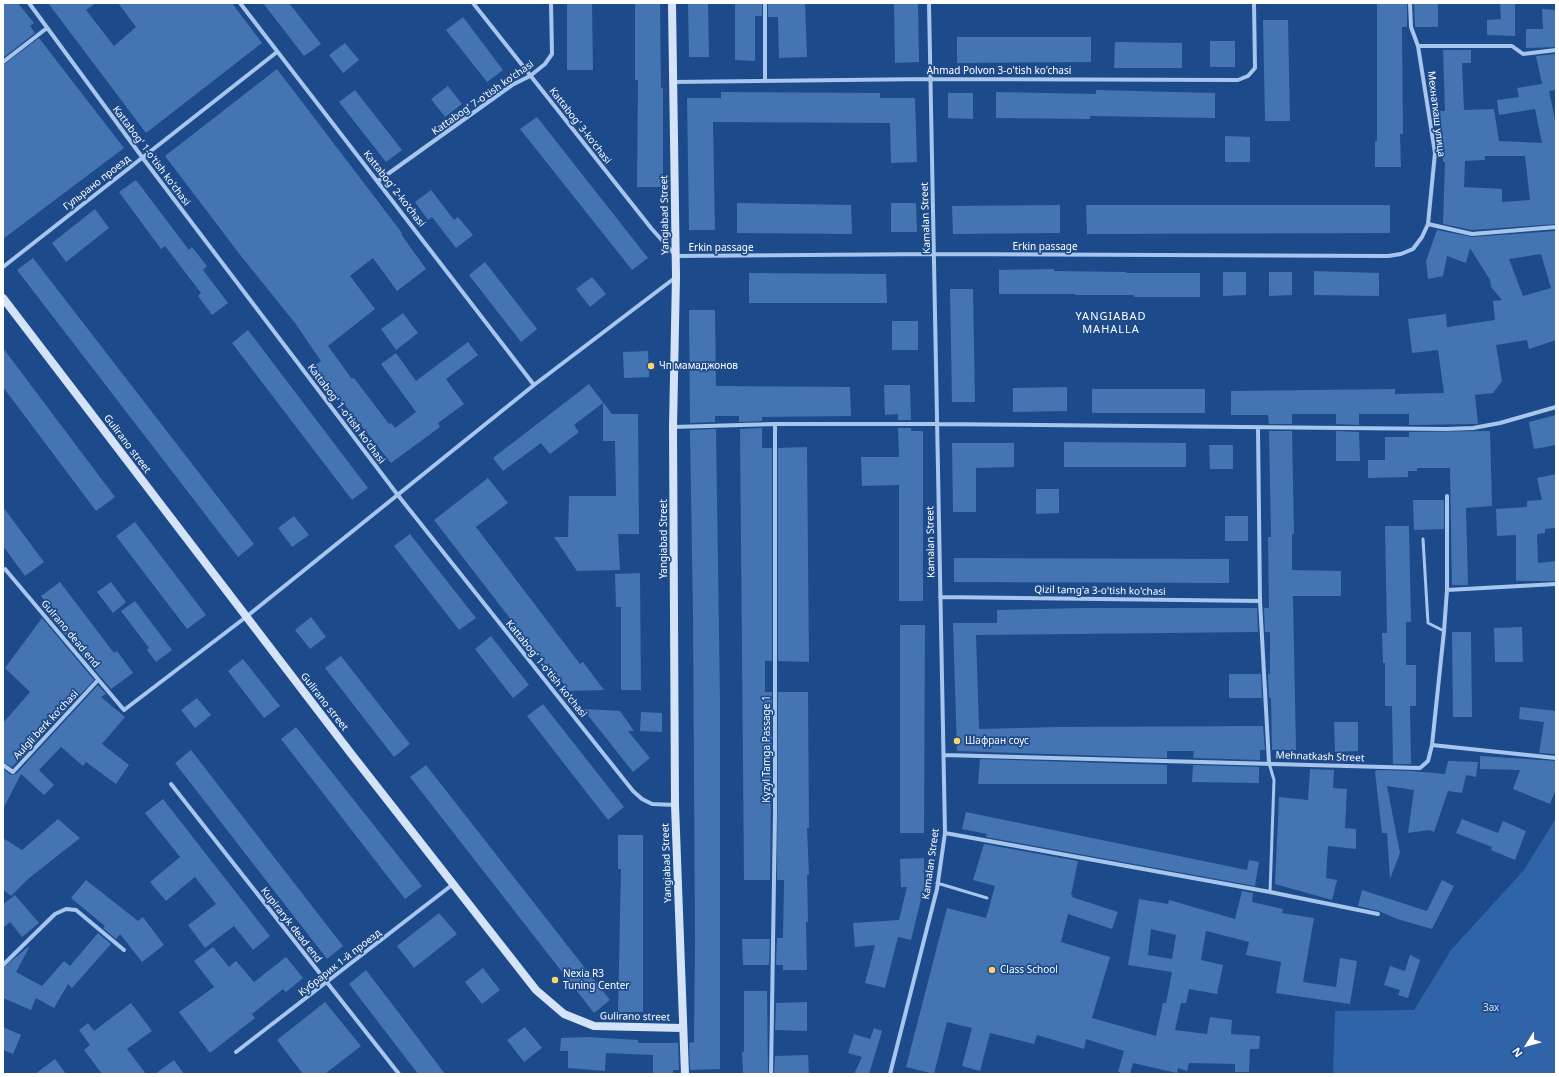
<!DOCTYPE html>
<html>
<head>
<meta charset="utf-8">
<style>
  body { margin:0 }
  #map { position:relative; width:1559px; height:1077px; overflow:hidden; background:#1d4a8a; font-family:"Noto Sans",sans-serif }
  canvas { display:block }
  .frame { position:absolute; inset:0; border:4px solid #fff; pointer-events:none }
  .north { position:absolute; left:1507px; top:1025px; width:40px; height:40px; -webkit-text-stroke:3px #1d4a8a; paint-order:stroke; rotate:233deg; font-size:11px; font-weight:700; line-height:16px; text-align:center; color:#fff }
  .north::after { content:''; display:block; margin:auto; width:14px; height:18px; background:#fff; clip-path:polygon(50% 0,100% 100%,50% 72%,0 100%) }
</style>
</head>
<body>
<div id="map">
<canvas width="1559" height="1077"></canvas>
<div class="frame"></div>
<div class="north">N</div>
</div>
<script>
const g = document.querySelector('canvas').getContext('2d');
g.lineJoin = 'round';
function fill(path, color) { g.fillStyle = color; g.fill(path, 'evenodd'); }
const shape = rows => new Path2D(rows.map(r => 'M' + r).join(''));
function trace(path, color, width, dash) { g.strokeStyle = color; g.lineWidth = width; g.lineCap = dash ? 'butt' : 'round'; g.setLineDash(dash || []); g.stroke(path); }
function label(font, color, halo, rows, align = 'center') {
  g.font = font + ' "Noto Sans",sans-serif'; g.lineWidth = 3.5; g.setLineDash([]); g.textBaseline = 'middle'; g.strokeStyle = halo; g.fillStyle = color; for (const [text, x, y, turn = 0] of rows) {
    g.save(); g.translate(x, y); g.rotate((+turn || 0) * Math.PI / 180); g.textAlign = isNaN(turn) ? turn : align; if (halo) g.strokeText(text, 0, 0); g.fillText(text, 0, 0); g.restore();
  }
}
fill(shape([
  [1556,818,1556,1074,1333,1074,1335,1011,1414,1010,1451,950,1524,870]
]), '#3064a8');
fill(shape([
  [3,3,18,3,34,23,30,26,35,33,3,58],
  [48,3,96,3,86,10,114,46,136,27,118,3,232,3,262,43,146,133],
  [263,3,289,3,321,44,304,56],
  [567,3,592,3,593,70,567,70],
  [635,3,660,3,661,88,663,88,663,187,637,187,638,80,635,80],
  [688,3,708,3,709,57,689,57],
  [735,3,762,3,762,16,755,16,755,61,735,60],
  [768,3,805,3,807,57,779,58,778,17,768,17],
  [894,3,918,3,919,62,895,63],
  [1377,3,1407,3,1407,27,1402,27,1403,134,1400,134,1401,167,1375,167,1375,141,1377,141],
  [1414,3,1438,3,1438,27,1415,27],
  [1500,3,1515,3,1515,36,1487,35,1487,20,1501,19],
  [1542,9,1556,10,1556,47,1526,48,1526,29,1543,29],
  [463,17,503,70,487,82,446,30],
  [1263,20,1288,20,1290,121,1265,121],
  [957,37,1091,37,1091,62,957,63],
  [39,38,124,148,3,239,3,65],
  [1210,41,1235,41,1235,67,1210,67],
  [1115,42,1182,43,1182,68,1114,68],
  [345,43,359,60,343,73,329,55],
  [1443,50,1471,50,1471,63,1462,63,1464,110,1494,109,1499,141,1542,143,1535,109,1499,115,1497,100,1519,97,1517,88,1542,84,1536,56,1556,54,1556,90,1549,91,1556,124,1556,224,1472,230,1443,224,1445,162,1443,162,1440,111,1445,111],
  [1485,156,1525,156,1530,200,1502,202,1502,189,1464,187,1465,161,1485,160],
  [277,69,402,233,401,234,426,269,397,291,373,258,350,276,375,309,328,346,352,379,354,378,389,424,391,423,395,428,416,412,381,364,396,353,416,381,468,342,478,355,446,379,464,404,438,423,440,427,391,463,314,366,321,361,295,323,241,256,165,156],
  [448,86,462,104,445,117,431,99],
  [355,90,402,150,386,162,339,102],
  [1096,90,1215,93,1215,118,1090,116,1090,119,996,118,996,92,1096,94],
  [721,92,880,93,880,98,915,98,917,162,891,163,890,123,713,122,715,230,689,230,687,98,721,98],
  [948,93,973,93,973,119,948,118],
  [537,117,648,258,632,270,520,129],
  [1225,136,1250,137,1250,162,1225,162],
  [136,180,189,250,192,247,207,266,203,270,228,303,212,315,198,296,201,293,165,246,161,249,119,192],
  [431,190,454,220,458,217,473,235,456,248,432,217,428,220,415,202],
  [737,203,851,205,852,234,737,233],
  [891,203,916,203,917,232,891,232],
  [1060,205,1060,233,953,234,952,206],
  [1086,205,1390,205,1390,233,1087,234],
  [95,209,109,228,66,262,52,243],
  [1437,230,1472,237,1556,231,1556,340,1529,349,1527,340,1496,345,1502,381,1493,393,1475,395,1478,424,1409,425,1409,414,1359,414,1359,425,1336,424,1336,414,1292,414,1292,424,1269,424,1268,415,1231,415,1231,391,1395,389,1395,394,1444,393,1438,350,1412,353,1408,319,1446,314,1447,327,1495,320,1493,301,1502,300,1491,287,1490,280,1470,248,1466,263,1447,256,1443,276,1428,279,1426,261],
  [1541,254,1551,288,1523,296,1509,259],
  [33,258,254,544,238,557,17,270],
  [485,262,537,329,521,342,469,275],
  [1054,269,1054,271,1126,272,1126,273,1200,273,1200,297,1134,297,1134,295,1075,295,1075,294,999,294,999,270],
  [1314,271,1379,273,1379,296,1314,295],
  [1223,272,1246,272,1246,295,1223,296],
  [1269,272,1292,272,1292,295,1269,296],
  [749,273,886,274,887,303,749,303],
  [592,277,606,294,590,307,576,289],
  [950,289,973,289,975,402,952,402],
  [689,310,715,310,716,386,850,387,851,416,762,417,762,421,739,422,739,416,715,416,715,422,690,423],
  [403,313,418,333,396,350,381,329],
  [892,321,918,321,918,350,892,350],
  [248,330,368,488,352,500,232,343],
  [3,348,115,497,96,511,3,387],
  [648,351,649,377,624,378,623,352],
  [589,384,612,414,638,414,639,534,618,534,620,570,577,571,554,537,568,537,569,496,616,496,615,441,603,441,603,403,574,425,579,432,550,454,541,443,503,471,493,458],
  [884,385,910,385,911,420,898,420,898,414,885,415],
  [1067,387,1067,411,1013,412,1013,388],
  [1092,389,1205,389,1205,413,1092,413],
  [1556,415,1556,445,1534,449,1529,422],
  [762,428,762,448,772,448,772,661,765,661,765,692,772,692,770,880,744,880,740,429],
  [898,428,911,428,911,431,923,431,923,601,899,601,899,485,862,486,861,457,899,457],
  [716,429,720,700,720,1069,690,1070,689,1043,694,1042,694,1040,695,941,693,614,690,433,690,430],
  [1269,431,1292,431,1294,534,1292,534,1292,570,1341,571,1341,596,1293,596,1296,750,1272,750,1271,698,1269,698,1268,674,1270,674,1270,632,1265,632,1264,608,1269,608,1268,537,1271,537],
  [1336,431,1359,432,1360,461,1336,461],
  [1490,431,1492,506,1466,508,1468,585,1452,585,1450,468,1417,468,1417,471,1408,471,1408,477,1368,478,1368,460,1385,460,1385,437,1409,437,1409,432],
  [1064,442,1186,443,1186,467,1064,467],
  [952,443,1014,443,1014,467,976,468,976,512,953,512],
  [1209,445,1233,445,1233,469,1210,469],
  [807,447,809,662,778,661,778,448],
  [1556,474,1556,528,1545,529,1545,533,1537,534,1538,563,1556,561,1556,581,1516,581,1516,535,1497,536,1496,509,1527,507,1527,501,1542,500,1537,478],
  [488,478,508,503,476,527,580,664,583,662,604,690,569,691,548,663,546,665,434,520],
  [1036,489,1059,489,1059,513,1036,514],
  [1413,500,1444,500,1444,529,1414,530],
  [3,507,44,562,25,576,3,546],
  [294,516,309,535,292,547,278,528],
  [1225,516,1248,516,1248,541,1225,541],
  [135,522,206,615,187,629,116,536],
  [1385,526,1409,526,1411,622,1406,622,1406,665,1416,665,1416,706,1410,706,1411,764,1393,764,1392,706,1385,706,1385,663,1383,663,1382,633,1387,633],
  [410,534,476,618,459,630,394,546],
  [954,558,1229,559,1229,583,954,582],
  [640,573,641,690,621,690,621,607,616,607,615,574],
  [60,582,114,653,117,651,133,673,111,689,47,613,51,610,41,596],
  [111,582,126,602,113,613,97,592],
  [135,601,172,650,156,662,147,650,149,648,121,611],
  [1081,608,1257,608,1258,632,976,635,979,729,1058,727,1263,726,1265,750,1260,750,1260,760,1193,758,1194,751,1167,751,1167,758,957,751,953,623,997,623,997,610],
  [311,617,326,637,310,649,295,630],
  [42,618,94,680,12,767,3,762,3,723,30,692,5,668],
  [900,625,925,625,924,833,900,833],
  [1522,627,1523,662,1495,662,1494,628],
  [1452,632,1471,632,1472,717,1453,717],
  [491,636,529,685,513,698,475,649],
  [341,656,410,744,394,757,325,668],
  [243,659,280,706,264,718,228,671],
  [1229,674,1261,674,1262,698,1229,698],
  [98,685,106,694,101,697,125,717,102,744,129,765,116,784,86,762,83,766,61,747,39,770,54,785,44,795,21,774,3,809,3,769,11,775,16,774],
  [778,692,808,692,809,828,807,828,809,875,807,875,808,922,806,922,807,970,783,970,783,965,776,965,777,938,783,938,784,880,777,880],
  [197,698,211,715,195,728,181,710],
  [543,704,624,807,608,820,527,716],
  [1520,707,1556,711,1556,754,1539,753,1544,722,1519,719],
  [583,709,620,711,634,731,628,731,650,758,633,772],
  [641,712,662,713,662,732,640,731],
  [1334,722,1358,722,1358,751,1335,752],
  [296,727,422,886,405,899,281,739],
  [191,750,343,946,327,959,175,763],
  [1480,756,1556,761,1556,789,1550,804,1513,789,1520,770,1480,769],
  [980,759,1167,765,1167,784,978,784],
  [1448,761,1478,762,1476,777,1466,775,1462,793,1448,791,1434,832,1429,830,1408,833,1414,790,1387,786,1400,853,1390,879,1387,833,1382,833,1375,772,1377,770,1411,771,1445,774],
  [426,765,610,1000,594,1013,410,777],
  [1193,765,1259,767,1259,783,1192,782],
  [1310,769,1334,770,1333,788,1347,789,1345,828,1356,829,1356,849,1328,846,1326,878,1337,880,1332,900,1275,884,1279,797,1308,800],
  [163,799,270,936,253,950,234,926,205,948,188,925,216,904,195,877,166,901,150,882,180,857,145,813],
  [966,812,1247,870,1249,860,1259,862,1255,886,986,837,987,834,962,829],
  [58,819,80,838,28,879,11,896,3,890,3,838,22,850],
  [1462,819,1498,833,1503,821,1526,831,1515,860,1491,850,1492,847,1456,833],
  [618,835,643,835,643,1012,618,1012,621,869,618,869],
  [984,844,1078,861,1071,895,1073,895,1072,897,1118,912,1112,929,1068,914,1061,942,1110,957,1092,1018,1156,1036,1163,1003,1166,1003,1172,972,1128,965,1139,899,1168,904,1169,900,1235,919,1242,891,1253,893,1252,902,1283,909,1282,913,1314,918,1303,982,1336,987,1340,958,1357,961,1350,1004,1276,993,1281,962,1246,955,1249,942,1206,931,1201,960,1223,965,1217,994,1189,989,1186,1003,1181,1003,1175,1030,1207,1034,1210,1017,1232,1020,1231,1034,1260,1036,1259,1049,1250,1049,1249,1072,1235,1072,1235,1064,1189,1063,1187,1071,1178,1068,1177,1073,1133,1063,1130,1074,1126,1074,1118,1072,1124,1051,1086,1039,1084,1049,1037,1035,1034,1044,990,1033,980,1071,962,1066,972,1028,947,1022,934,1074,906,1067,947,908,986,918,995,886,973,880],
  [1151,929,1176,935,1172,959,1148,955],
  [924,858,924,887,911,940,898,937,885,988,865,983,875,945,855,947,853,923,899,920,907,887,901,887,900,859],
  [86,880,138,921,143,917,164,945,142,962,120,934,116,939,103,928,105,926,71,898],
  [1442,880,1454,886,1432,929,1397,919,1379,911,1358,906,1362,890,1427,911],
  [15,895,39,923,22,937,10,922,3,928,3,904],
  [439,913,457,934,414,968,397,946],
  [98,933,111,944,72,988,68,984,54,1008,36,998,31,1010,3,998,3,968,28,947,29,948,16,972,42,986,64,961,70,966],
  [742,939,770,939,769,965,743,965],
  [213,947,229,967,236,961,254,982,286,957,303,978,286,992,283,989,252,1014,255,1018,210,1053,179,1012,214,987,194,961],
  [1410,955,1420,960,1408,998,1398,995,1400,990,1384,985,1390,966,1405,971],
  [483,968,500,990,482,1004,465,982],
  [366,970,402,1017,445,1074,418,1074,349,984],
  [744,991,767,991,768,1074,743,1074,742,1052,744,1052],
  [325,1002,361,1046,325,1074,303,1074,277,1040],
  [807,1002,807,1031,775,1030,776,1003],
  [131,1003,152,1031,127,1049,146,1074,102,1074,84,1050,90,1045,79,1030,88,1023,94,1031],
  [3,1027,21,1035,13,1054,3,1050],
  [525,1027,542,1048,524,1062,507,1040],
  [874,1028,882,1031,869,1074,854,1074,862,1057,848,1053,854,1034,870,1039],
  [587,1037,638,1040,638,1043,678,1043,679,1070,673,1070,673,1074,653,1074,653,1055,606,1053,605,1071,568,1068,568,1051,560,1051,561,1038],
  [808,1055,809,1074,774,1074,775,1056],
  [55,1059,66,1074,35,1074],
  [174,1060,184,1074,155,1074]
]), '#4574b2');
trace(shape([
  [1423,539,1428,623,1444,631],
  [1269,763,1274,780,1270,892],
  [937,883,987,898]
]), '#a8c5ec', 3);
trace(shape([
  [29,3,142,157,397,494,633,791,642,799,652,804,675,805],
  [240,3,534,385],
  [473,3,651,228,676,256,935,254,1388,256,1401,254,1413,249,1422,237,1428,224,1435,153,1418,46,1411,27,1410,3],
  [765,3,765,81],
  [1418,46,1512,46,1523,54,1556,50],
  [3,62,47,28],
  [673,82,929,79,1238,80,1248,76,1255,68,1254,3],
  [378,181,512,85,530,76,545,64,552,54,551,3],
  [1428,224,1472,234,1556,227],
  [3,267,277,52],
  [673,427,775,424,938,424,1446,429,1473,428,1500,423,1556,407],
  [1258,428,1260,601,1269,763],
  [5,569,124,710,246,617,534,385,676,277],
  [1447,590,1556,584],
  [940,597,1260,601],
  [1432,745,1556,758],
  [944,755,1420,768,1428,761,1432,745,1444,631,1447,590,1447,496],
  [3,765,13,772,98,680],
  [171,784,399,1074],
  [945,833,1270,892,1378,914],
  [3,965,55,914,66,909,76,910,124,950],
  [236,1052,452,885],
  [771,1074,775,814,775,424],
  [890,1074,937,889,945,833,929,3]
]), '#a8c5ec', 4);
trace(shape([
  [672,3,676,276,673,427,675,805,685,1074],
  [3,298,349,751,536,990,564,1014,594,1026,682,1028]
]), '#d5e3f9', 8);
for (const [x, y, r, color] of [
  [651,366,4,"#fcd467"],
  [957,741,4,"#fcd467"],
  [992,970,4,"#fcd467"],
  [555,980,4,"#fcd467"]
]) { const dot = new Path2D(); dot.arc(x, y, r, 0, 2 * Math.PI); g.fillStyle = color; g.fill(dot); trace(dot, '#1d4a8a', 1.5); }
label('10px', '#fff', '#1d4a8a', [
  ["Ahmad Polvon 3-o'tish ko'chasi",999,71],
  ["Kattabog' 7-o'tish ko'chasi",483,98,-35],
  ["Мехнаткаш улица",1436,114,83],
  ["Kattabog' 3-ko'chasi",580,126,52],
  ["Kattabog' 1-o'tish ko'chasi",151,156,53],
  ["Гульрано проезд",97,183,-38],
  ["Kattabog' 2-ko'chasi",394,189,52],
  ["Yangiabad Street",665,215,-91],
  ["Kamalan Street",926,218,-92],
  ["Erkin passage",1045,247],
  ["Erkin passage",721,248],
  ["Kattabog' 1-o'tish ko'chasi",346,414,53],
  ["Gulirano street",127,444,53],
  ["Yangiabad Street",664,539,-90],
  ["Kamalan Street",931,542,-91],
  ["Qizil tamg'a 3-o'tish ko'chasi",1100,591,1],
  ["Gulrano dead end",70,634,50],
  ["Kattabog' 1-o'tish ko'chasi",546,669,51],
  ["Gulirano street",324,702,52],
  ["Aulgli berk koʻchasi",46,725,-47],
  ["Kyzyl Tamga Passage 1",767,749,-90],
  ["Mehnatkash Street",1320,757,2],
  ["Yangiabad Street",667,863,-92],
  ["Kamalan Street",931,864,-82],
  ["Kupiraryk dead end",291,925,52],
  ["Кубрарик 1-й проезд",340,963,-38],
  ["Gulirano street",635,1017,1]
]);
label('10px', '#fff', '#1d4a8a', [
  ["Чп мамаджонов",659,366],
  ["Шафран соус",965,741],
  ["Class School",1000,970],
  ["Nexia R3",563,974],
  ["Tuning Center",563,986]
], 'left');
label('10px', '#cee0f9', '#1d4a8a', [
  ["Зах",1491,1008]
]);
g.letterSpacing = '1px';
label('11px', '#fff', '#1d4a8a', [
  ["YANGIABAD",1111,317],
  ["MAHALLA",1111,330]
]);
g.letterSpacing = '0px';
</script>
</body>
</html>
